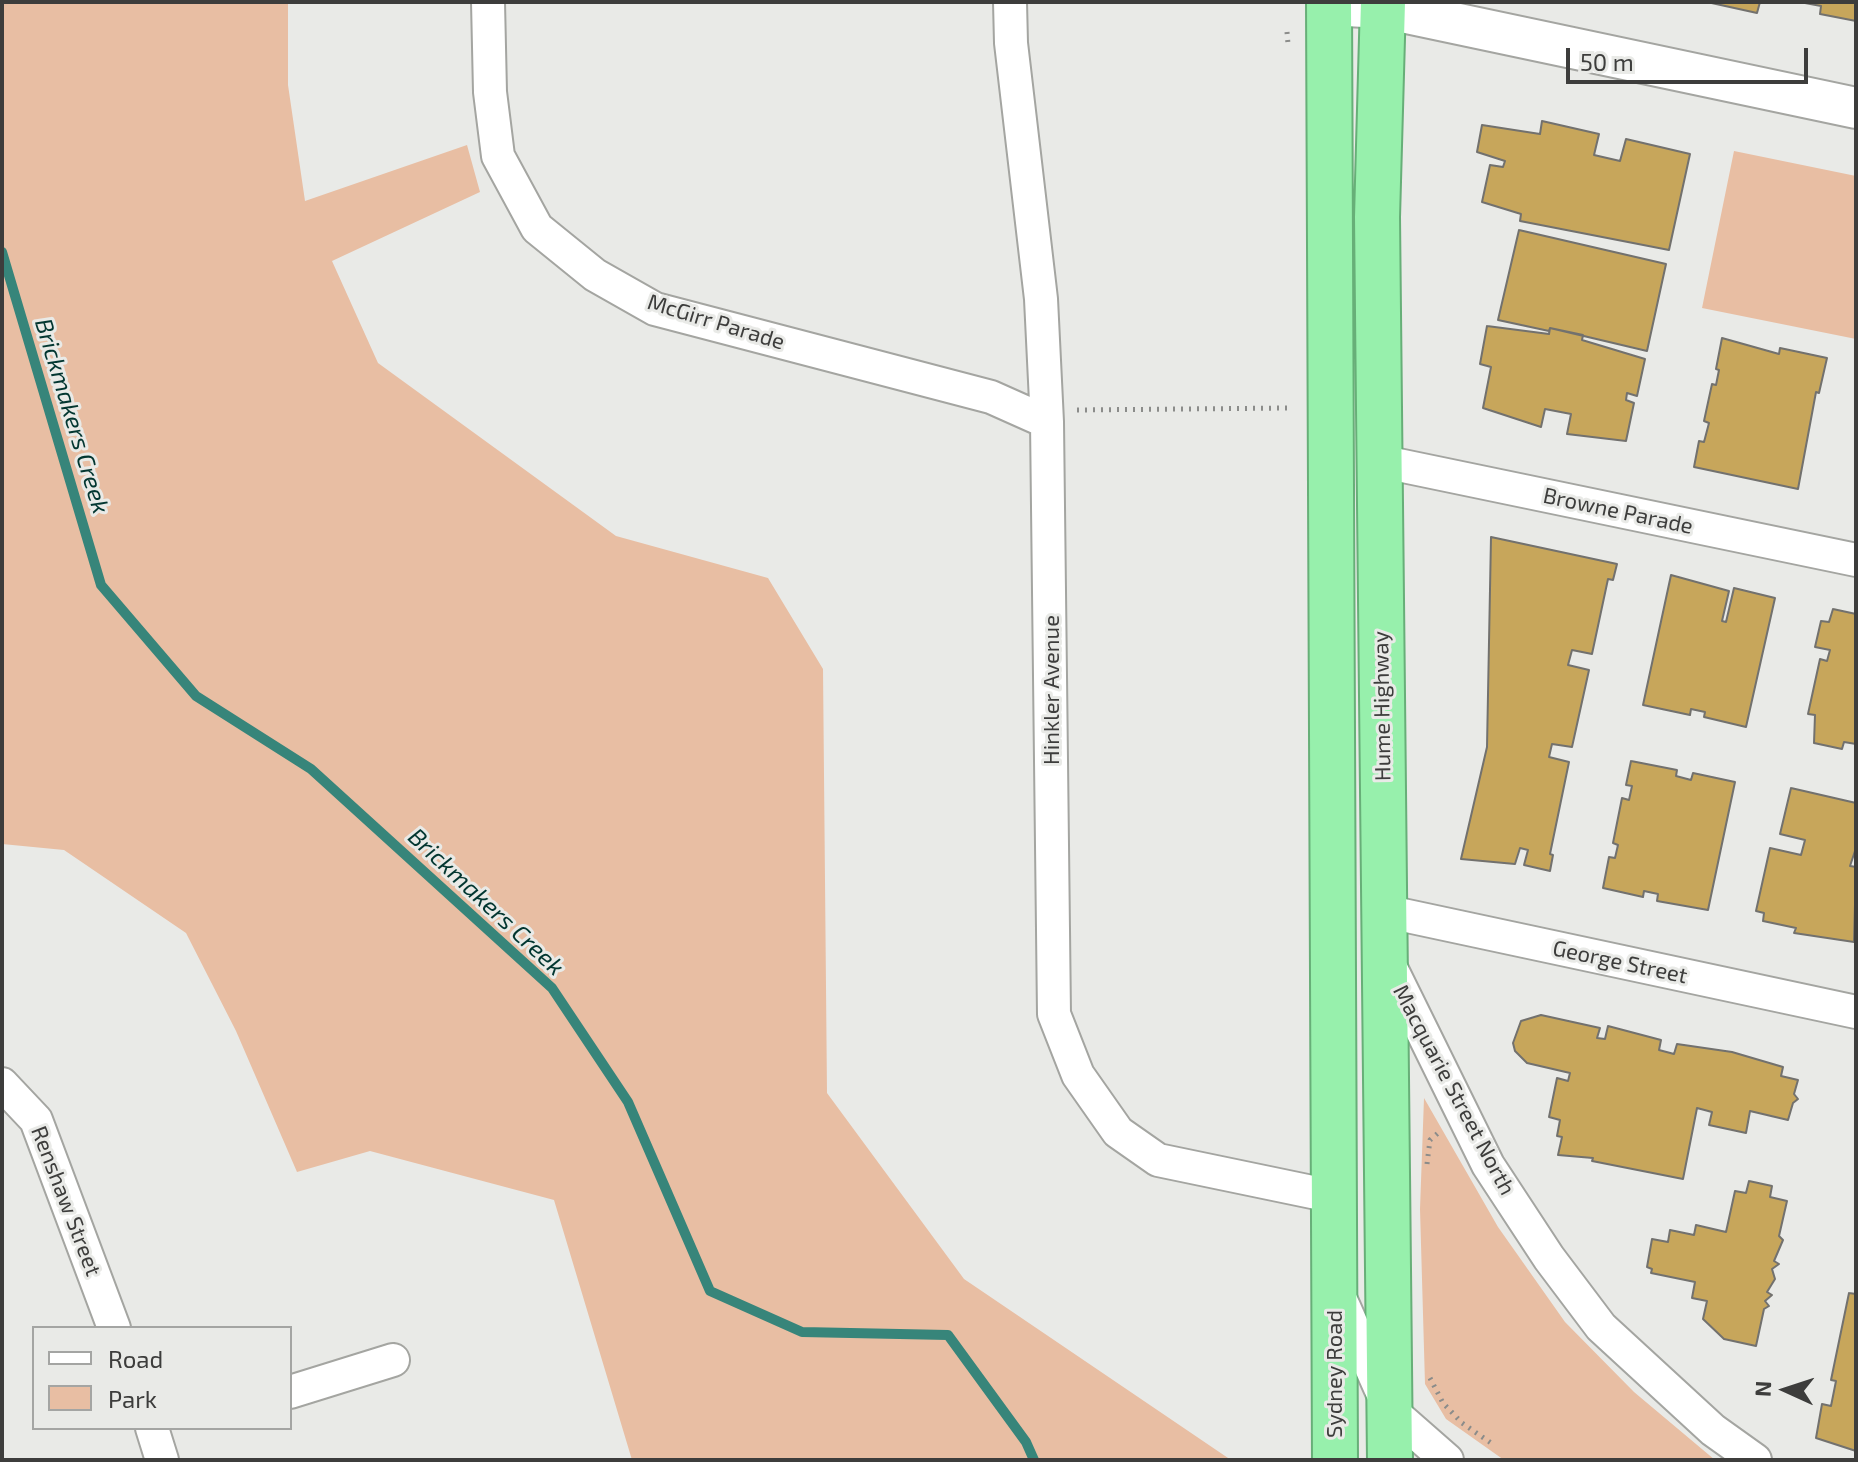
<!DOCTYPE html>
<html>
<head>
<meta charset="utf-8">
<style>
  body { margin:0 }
  #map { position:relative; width:1858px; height:1462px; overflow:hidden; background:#e9eae7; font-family:"Exo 2",sans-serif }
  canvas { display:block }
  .frame { position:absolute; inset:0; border:4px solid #3d3d3c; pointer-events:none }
  .legend { position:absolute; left:32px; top:1326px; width:260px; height:104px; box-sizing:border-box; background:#e9eae7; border:2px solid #a4a5a3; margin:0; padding:10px 14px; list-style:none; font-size:24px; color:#3d3d3c }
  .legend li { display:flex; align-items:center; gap:16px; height:40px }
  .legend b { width:40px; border:2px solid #a4a5a3 }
  .north { position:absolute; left:1746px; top:1350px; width:80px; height:80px; -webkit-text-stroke:6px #e9eae7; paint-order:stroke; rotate:273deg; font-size:22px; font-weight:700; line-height:32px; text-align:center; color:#3d3d3c }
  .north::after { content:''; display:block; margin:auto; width:28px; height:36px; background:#3d3d3c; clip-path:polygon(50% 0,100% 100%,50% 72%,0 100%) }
  .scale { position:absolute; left:1566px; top:48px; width:242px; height:36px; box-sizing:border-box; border:4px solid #3d3d3c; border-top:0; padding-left:10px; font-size:24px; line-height:28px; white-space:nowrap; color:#3d3d3c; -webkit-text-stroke:6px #e9eae7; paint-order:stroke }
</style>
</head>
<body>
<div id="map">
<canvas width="1858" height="1462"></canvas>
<div class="frame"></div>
<ul class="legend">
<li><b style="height:10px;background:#fff"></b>Road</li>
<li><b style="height:22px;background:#e8bea3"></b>Park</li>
</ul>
<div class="north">N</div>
<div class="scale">50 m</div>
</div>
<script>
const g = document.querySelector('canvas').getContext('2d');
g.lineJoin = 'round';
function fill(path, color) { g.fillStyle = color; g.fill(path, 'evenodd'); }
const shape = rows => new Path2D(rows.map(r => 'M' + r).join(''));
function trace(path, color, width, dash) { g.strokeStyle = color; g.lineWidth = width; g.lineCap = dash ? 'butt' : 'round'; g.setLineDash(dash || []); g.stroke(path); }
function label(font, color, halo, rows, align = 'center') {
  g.font = font + ' "Exo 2",sans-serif'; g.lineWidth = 6; g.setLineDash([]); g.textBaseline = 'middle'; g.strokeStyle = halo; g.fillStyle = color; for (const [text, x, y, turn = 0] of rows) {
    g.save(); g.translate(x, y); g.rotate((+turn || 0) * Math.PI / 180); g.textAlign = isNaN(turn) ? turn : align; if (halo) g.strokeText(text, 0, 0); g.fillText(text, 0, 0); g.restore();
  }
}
fill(shape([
  [2,2,288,2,288,85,305,201,467,145,480,192,332,261,378,363,616,536,768,578,823,669,827,1093,964,1279,1231,1460,632,1460,554,1200,370,1151,297,1172,236,1031,186,933,64,850,2,844],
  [1734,151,1856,176,1856,339,1702,308],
  [1424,1098,1498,1227,1565,1322,1634,1392,1715,1460,1504,1460,1446,1419,1425,1384,1420,1209]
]), '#e8bea3');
trace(shape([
  [2,252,101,585,196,696,311,769,552,988,628,1102,710,1291,802,1332,948,1335,1026,1442,1034,1460]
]), '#37857a', 10);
const building = shape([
  [1707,2,1760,2,1757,13,1707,2],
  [1856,2,1856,21,1820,14,1821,6,1805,3,1856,2],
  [1542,121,1599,134,1594,155,1620,161,1626,139,1690,154,1669,250,1520,221,1521,214,1482,202,1490,165,1503,167,1505,161,1477,152,1482,125,1540,134,1542,121],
  [1519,230,1666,264,1647,351,1550,328,1549,331,1498,320,1519,230],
  [1487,326,1549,334,1550,328,1583,335,1582,340,1645,359,1637,396,1627,393,1626,400,1634,403,1626,441,1567,434,1571,414,1545,409,1541,427,1483,408,1491,367,1480,364,1487,326],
  [1722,338,1779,354,1780,348,1827,358,1819,393,1816,392,1798,489,1694,467,1699,441,1704,442,1709,423,1704,421,1712,384,1716,385,1719,370,1716,369,1722,338],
  [1491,537,1617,564,1613,580,1608,579,1592,654,1572,650,1568,665,1589,670,1572,747,1552,744,1549,757,1569,762,1550,854,1553,855,1550,871,1524,865,1528,850,1520,848,1515,864,1461,859,1487,747,1491,537],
  [1671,575,1729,591,1722,621,1726,622,1734,588,1775,598,1746,727,1704,717,1705,712,1691,709,1690,715,1643,705,1671,575],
  [1833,609,1856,614,1856,744,1844,742,1842,749,1814,743,1815,715,1808,714,1820,659,1827,661,1830,650,1815,647,1821,621,1829,622,1833,609],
  [1631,761,1677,770,1676,776,1691,780,1693,773,1735,782,1708,910,1657,901,1658,894,1644,891,1643,897,1603,888,1609,857,1615,858,1618,845,1613,843,1622,798,1629,800,1632,786,1626,785,1631,761],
  [1791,788,1856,803,1856,848,1850,866,1856,867,1854,942,1794,933,1796,928,1763,921,1764,913,1756,911,1770,848,1801,855,1805,840,1780,834,1791,788],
  [1541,1015,1600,1028,1597,1038,1605,1039,1608,1026,1661,1040,1659,1050,1674,1054,1677,1044,1732,1052,1783,1067,1781,1076,1798,1080,1794,1094,1798,1099,1793,1103,1788,1120,1750,1111,1746,1133,1709,1125,1712,1112,1697,1108,1683,1179,1592,1161,1593,1158,1558,1155,1562,1137,1557,1136,1560,1120,1549,1117,1557,1078,1568,1081,1570,1073,1527,1063,1515,1051,1513,1043,1521,1021,1541,1015],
  [1749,1181,1772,1186,1770,1197,1787,1201,1779,1236,1783,1240,1774,1261,1779,1264,1772,1269,1775,1279,1767,1292,1772,1295,1765,1301,1769,1306,1764,1309,1756,1346,1724,1339,1703,1319,1707,1301,1692,1298,1695,1282,1651,1273,1652,1269,1647,1267,1652,1239,1668,1242,1670,1230,1694,1235,1696,1225,1726,1232,1735,1191,1746,1193,1749,1181],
  [1849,1293,1856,1294,1856,1455,1856,1451,1816,1438,1822,1404,1831,1406,1836,1381,1831,1380,1849,1293]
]);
fill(building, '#c7a65b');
trace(building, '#72716e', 2);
const minor = shape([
  [488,2,490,92,498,156,537,228,595,275,655,309,991,397,1047,422],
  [1010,2,1011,43,1041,299,1047,422,1054,1014,1078,1075,1118,1132,1158,1160,1336,1197],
  [1379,461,1856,560],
  [1384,911,1856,1012],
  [1388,962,1488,1165,1549,1258,1601,1327,1713,1430,1755,1460],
  [2,1084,36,1120,114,1328],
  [1340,1298,1390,1410,1447,1460],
  [290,1392,393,1360],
  [152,1428,162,1460]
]);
const tertiary = shape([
  [1329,5,1383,8,1856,108]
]);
const trunk = shape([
  [1329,2,1335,1460],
  [1383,2,1377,217,1390,1460]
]);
trace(minor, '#a4a5a1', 36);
trace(tertiary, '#a4a5a1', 44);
trace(trunk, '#67af78', 48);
trace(shape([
  [1287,32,1288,44],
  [1077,410,1290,408],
  [1427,1164,1430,1140,1438,1133],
  [1430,1378,1443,1403,1462,1423,1494,1445]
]), '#8b8c8a', 5, [2, 6]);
trace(minor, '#fff', 32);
trace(tertiary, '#fff', 40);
trace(trunk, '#97f0ac', 44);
label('22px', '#3d3d3c', '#e9eae7', [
  ["McGirr Parade",716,322,17],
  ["Browne Parade",1618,511,12],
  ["Hinkler Avenue",1052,690,-90],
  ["Hume Highway",1382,706,-91],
  ["George Street",1620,962,12],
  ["Macquarie Street North",1454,1090,62],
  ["Renshaw Street",66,1201,69],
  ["Sydney Road",1335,1374,-90]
]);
label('italic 24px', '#023630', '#e9eae7', [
  ["Brickmakers Creek",72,416,73],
  ["Brickmakers Creek",486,902,43]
]);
</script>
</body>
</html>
